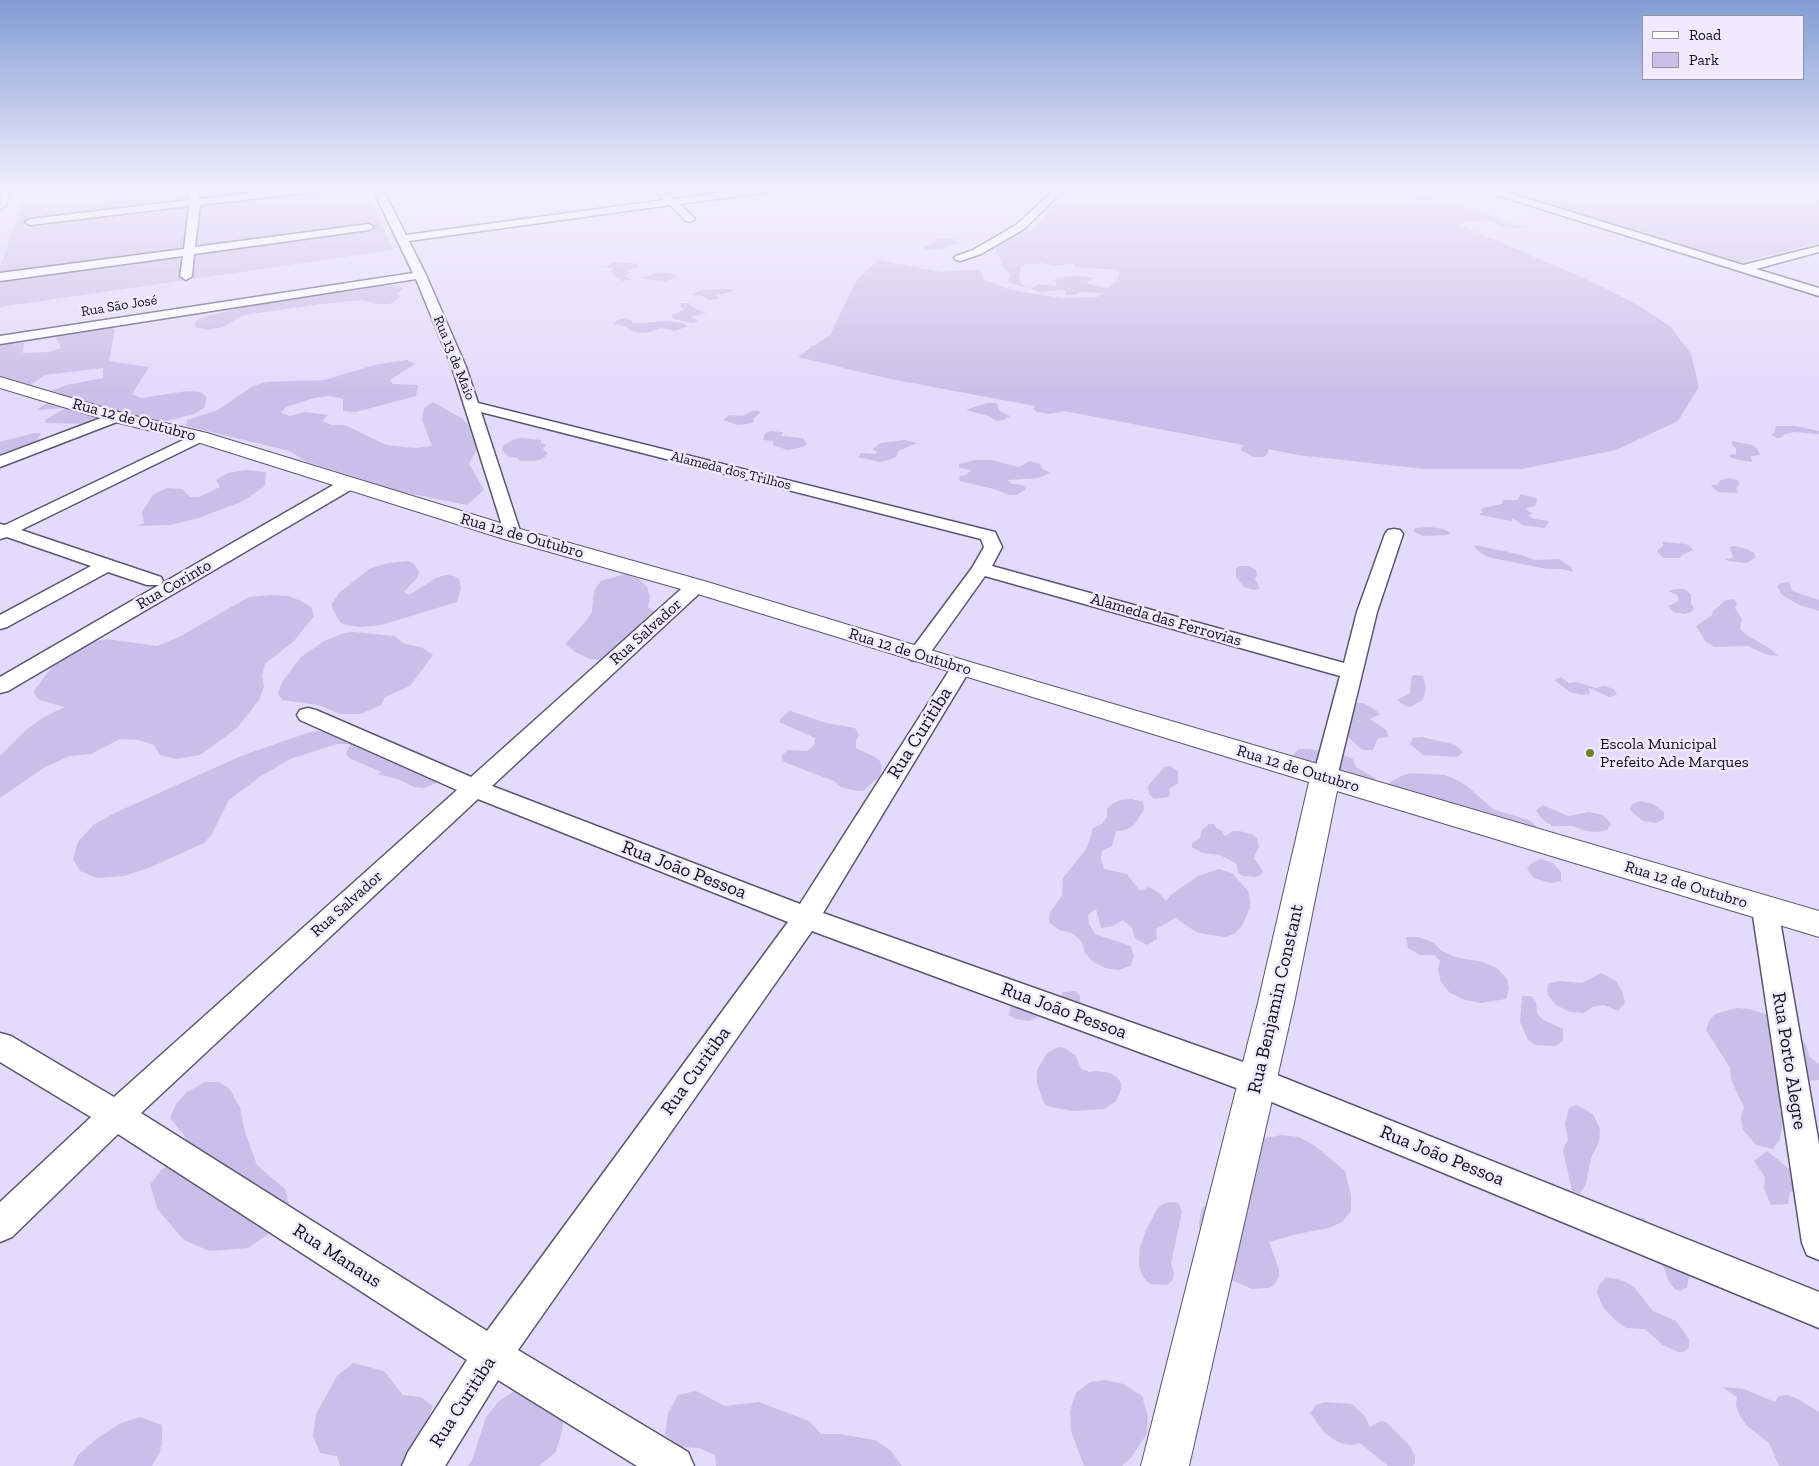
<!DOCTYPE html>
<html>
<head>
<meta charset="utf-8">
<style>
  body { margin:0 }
  #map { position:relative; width:1819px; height:1466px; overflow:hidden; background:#e3dbfb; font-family:"Zilla Slab",serif }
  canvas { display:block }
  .legend { position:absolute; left:1642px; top:15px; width:162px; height:65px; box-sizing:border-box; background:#efeafe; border:1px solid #9692a2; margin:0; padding:6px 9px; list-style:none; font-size:15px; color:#110e19 }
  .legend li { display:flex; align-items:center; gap:10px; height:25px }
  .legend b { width:25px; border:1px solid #9692a2 }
</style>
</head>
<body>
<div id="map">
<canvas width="1819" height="1466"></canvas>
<ul class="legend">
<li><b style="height:6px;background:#fff"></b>Road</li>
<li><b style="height:14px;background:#cabfe8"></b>Park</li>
</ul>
</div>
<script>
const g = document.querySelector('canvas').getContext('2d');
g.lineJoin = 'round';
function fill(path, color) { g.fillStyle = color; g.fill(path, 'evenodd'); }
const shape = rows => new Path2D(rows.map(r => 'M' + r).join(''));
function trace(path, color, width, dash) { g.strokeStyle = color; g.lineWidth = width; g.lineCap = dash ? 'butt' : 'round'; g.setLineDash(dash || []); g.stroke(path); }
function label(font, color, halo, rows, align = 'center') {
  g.font = font + ' "Zilla Slab",serif'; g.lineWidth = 5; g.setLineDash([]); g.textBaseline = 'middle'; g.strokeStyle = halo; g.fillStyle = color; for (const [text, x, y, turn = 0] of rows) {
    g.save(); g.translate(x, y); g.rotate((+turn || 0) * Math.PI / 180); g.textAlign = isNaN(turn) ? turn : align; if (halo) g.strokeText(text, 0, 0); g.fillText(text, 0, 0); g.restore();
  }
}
fill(shape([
  [27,188,367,188,393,250,0,307,0,267],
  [1066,188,1399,188,1497,217,1496,219,1509,224,1525,226,1529,227,1508,229,1486,220,1458,224,1595,283,1641,307,1670,326,1691,354,1699,387,1678,421,1616,450,1522,469,1424,469,1298,455,1268,449,1268,453,1264,457,1254,457,1241,450,1243,445,1064,411,1050,414,1037,412,1033,409,1035,406,890,379,798,357,811,348,810,346,814,346,830,335,856,281,878,260,942,272,980,269,984,280,1011,290,1062,298,1097,297,1102,293,1079,292,1076,295,1066,295,1065,291,1061,290,1040,292,1031,289,1039,284,1056,286,1057,284,1055,281,1056,278,1071,276,1092,277,1093,278,1092,279,1086,283,1108,288,1116,281,1119,275,1119,270,1075,267,1073,263,1054,266,1042,263,1021,265,1019,280,1026,288,1008,282,1011,274,1002,267,1001,260,997,253,997,246,1001,240,1015,234,1031,231,1053,206],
  [1497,188,1819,188,1819,243,1738,263],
  [951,238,956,240,956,242,965,241,942,249,923,250,924,247,934,243,936,239],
  [615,262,637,264,639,266,636,268,627,270,631,273,624,276,633,280,620,281,621,278,615,277,615,274,611,272,613,268,605,267],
  [659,272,678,275,673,279,662,282,640,278],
  [375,285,399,286,404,289,397,293,400,297,390,304,377,304,363,300,322,304,245,315,239,317,224,327,208,330,197,328,194,324,199,319,211,315,257,304,325,293,358,291],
  [723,289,732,289,736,291,716,295,720,298,714,300,707,300,702,295,692,295,699,291],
  [681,303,689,303,692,307,706,313,690,317,698,321,693,323,674,319,671,315,684,310,681,307],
  [622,319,631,320,633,323,639,323,668,321,682,323,688,326,675,331,661,328,647,333,635,332,629,330,627,327,614,324,617,320],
  [106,327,115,329,109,361,149,367,132,394,141,398,187,391,200,392,206,396,206,402,204,408,194,414,162,422,134,423,101,411,90,424,45,423,46,419,66,408,37,410,61,393,51,391,67,385,103,378,103,368,45,375,29,386,0,378,0,343,24,343,23,353,48,352,61,348,56,337,82,329],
  [407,360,415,364,390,380,393,384,418,385,416,396,356,412,343,411,343,399,330,396,314,398,286,407,281,413,290,416,305,412,328,415,323,421,331,425,345,425,386,445,414,448,432,446,422,420,424,408,433,402,463,419,476,436,477,449,469,464,484,490,467,505,398,491,305,461,290,451,186,426,187,420,218,410,253,386,266,382,324,380,378,364],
  [987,403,997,403,999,411,1010,416,1004,420,997,421,988,416,966,410],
  [753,411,758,411,760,413,754,418,753,423,738,425,723,420,729,415,742,416],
  [1776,426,1796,426,1819,431,1819,434,1793,432,1783,435,1781,438,1777,438,1771,435,1774,433],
  [771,431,781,432,783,433,781,436,803,438,807,444,803,447,787,450,776,446,773,445,773,441,763,440,765,433],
  [34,433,41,433,38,440,8,458,0,460,0,442],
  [522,438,541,440,541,443,546,445,543,449,548,454,542,459,534,461,520,461,518,458,508,456,502,450,504,445,514,439],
  [905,440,917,443,898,451,897,456,889,460,879,462,858,457,861,453,876,454,877,452,873,449,880,443],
  [1732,441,1752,445,1757,448,1760,455,1751,456,1752,461,1750,462,1731,458,1729,455,1736,454,1736,448,1732,445],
  [974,460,992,460,1019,467,1030,461,1040,464,1042,469,1050,473,1039,478,1008,480,1012,484,1023,485,1026,489,1017,495,1009,495,994,489,960,481,959,476,966,475,971,470,959,468,959,464],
  [245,470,266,472,265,486,243,501,199,518,170,525,137,526,144,523,142,512,153,495,167,488,182,489,190,497,199,497,220,487,216,480,228,473],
  [1729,478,1737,480,1740,484,1736,488,1738,493,1719,492,1712,487,1711,485,1718,485,1720,480],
  [1520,494,1536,498,1537,501,1535,506,1526,508,1529,512,1533,513,1528,516,1534,519,1549,521,1545,528,1522,525,1513,518,1511,521,1480,515,1480,513,1483,513,1481,509,1483,508,1502,504,1503,500,1518,500],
  [1429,527,1444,529,1451,533,1447,535,1423,536,1413,531,1415,528],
  [1663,542,1686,544,1690,546,1693,550,1682,555,1680,558,1663,558,1657,551,1663,546],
  [1474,545,1518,554,1535,560,1559,559,1571,567,1573,572,1563,569,1547,569,1487,557,1477,550],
  [1734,546,1747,549,1754,553,1756,557,1747,563,1728,561,1726,559,1733,558,1730,547],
  [407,561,413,563,419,571,418,577,404,592,409,595,436,578,445,575,454,576,459,579,461,588,457,602,381,625,361,627,345,625,340,622,332,608,332,604,339,593,369,569,388,563],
  [1240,566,1249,566,1256,570,1257,575,1255,579,1260,589,1253,590,1244,587,1236,577,1236,569],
  [625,574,639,579,647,587,650,596,648,607,659,614,644,647,625,655,607,660,590,659,575,652,565,644,585,622,592,612,594,591,601,581],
  [1789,582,1792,591,1819,600,1819,611,1799,605,1782,595,1777,586,1781,583],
  [1675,589,1684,589,1691,594,1691,603,1694,608,1691,612,1684,614,1674,612,1668,606,1679,601,1677,595,1668,591],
  [270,595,288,596,301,601,311,607,314,616,294,641,265,664,262,676,264,687,259,700,237,728,200,755,176,759,160,755,154,745,139,740,120,739,91,754,70,756,45,767,0,798,0,756,26,730,44,717,65,707,39,700,33,692,52,667,65,655,83,644,107,639,157,646,179,637,249,597],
  [1734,599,1737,604,1735,608,1742,619,1740,629,1745,634,1772,650,1778,656,1767,655,1748,646,1714,647,1706,642,1696,626,1712,615,1713,611,1726,600],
  [354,632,394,636,405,644,421,647,433,655,410,686,385,697,381,705,361,714,340,714,318,705,282,700,278,694,282,682,301,657,324,641,344,633],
  [1413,675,1423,676,1426,688,1423,700,1410,707,1405,706,1397,700,1410,693,1411,680],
  [1561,677,1569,683,1576,682,1596,688,1604,686,1614,689,1617,695,1609,697,1589,688,1590,694,1581,695,1570,692,1554,680],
  [1353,703,1364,703,1381,714,1370,719,1386,730,1389,737,1378,738,1373,750,1362,750,1340,730,1339,723,1353,715],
  [790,711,826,723,855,728,859,735,856,741,856,748,873,756,880,761,882,769,879,777,863,791,852,790,841,787,834,781,784,762,781,756,788,750,808,751,814,745,815,738,779,722,783,716],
  [333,729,444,776,436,783,424,788,414,787,398,779,377,774,382,772,351,759,346,754,350,744,337,744,290,759,261,776,229,800,212,834,204,843,151,867,124,876,97,878,80,871,73,859,78,842,93,825,117,812,241,756,310,732],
  [1422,737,1456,745,1463,752,1457,757,1423,755,1410,744,1413,738],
  [1298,749,1310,749,1343,755,1353,759,1356,767,1375,778,1376,786,1295,762,1293,755],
  [1170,766,1178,771,1178,783,1169,789,1170,793,1169,797,1154,799,1149,794,1148,786,1164,767],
  [1410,773,1445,775,1457,780,1467,786,1493,809,1531,821,1538,829,1427,820,1415,814,1386,785,1401,776],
  [1132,799,1143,802,1144,810,1134,825,1126,830,1116,831,1112,846,1102,851,1101,859,1104,869,1127,874,1140,891,1149,887,1159,893,1166,901,1172,894,1198,876,1219,869,1232,873,1248,891,1250,900,1250,909,1241,927,1234,934,1225,937,1198,933,1175,918,1156,929,1157,939,1147,945,1135,939,1132,928,1123,920,1113,926,1101,928,1096,909,1088,915,1089,924,1095,934,1131,946,1134,957,1130,966,1118,970,1105,968,1093,962,1085,953,1081,941,1072,933,1059,930,1049,922,1050,912,1062,896,1063,878,1087,848,1093,828,1102,824,1107,817,1107,809,1112,804,1120,800],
  [1640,801,1653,804,1664,812,1664,819,1656,823,1643,821,1630,810,1632,804],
  [1543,805,1568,816,1589,812,1603,815,1611,824,1607,830,1598,832,1586,831,1573,826,1552,826,1542,819,1536,810],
  [1209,824,1214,824,1216,828,1222,831,1225,836,1233,831,1239,831,1252,834,1257,838,1259,846,1254,858,1263,871,1261,875,1256,877,1243,876,1238,873,1237,864,1220,855,1202,853,1192,847,1192,843,1200,838,1202,830],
  [1540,859,1553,863,1561,872,1561,881,1550,883,1534,878,1527,869,1532,863],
  [1406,937,1419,937,1432,942,1442,951,1455,957,1482,962,1497,968,1507,979,1509,989,1506,999,1481,1003,1465,1000,1450,993,1441,982,1438,970,1440,961,1434,955,1420,955,1408,948],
  [1601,973,1615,980,1622,991,1625,1003,1618,1011,1604,1005,1592,1007,1584,1013,1570,1012,1556,1005,1547,994,1548,984,1559,981,1582,983],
  [1029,988,1042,990,1060,997,1063,992,1076,991,1080,996,1080,1002,1053,1010,1029,1021,1015,1019,1009,1015,1011,1004],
  [1522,996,1531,996,1536,1002,1537,1013,1542,1019,1563,1029,1563,1040,1559,1044,1554,1046,1536,1045,1528,1040,1520,1022],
  [1737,1008,1750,1009,1765,1014,1795,1033,1806,1044,1809,1056,1819,1064,1819,1080,1804,1081,1784,1101,1779,1110,1784,1116,1780,1139,1773,1149,1756,1145,1743,1130,1741,1117,1744,1107,1731,1080,1730,1068,1706,1030,1709,1021,1715,1014],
  [1058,1047,1065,1048,1076,1056,1081,1069,1090,1072,1096,1071,1110,1073,1117,1077,1121,1083,1121,1089,1116,1101,1104,1109,1073,1111,1050,1107,1044,1103,1037,1083,1037,1070,1047,1053],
  [205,1082,218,1082,229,1088,240,1108,245,1132,257,1165,285,1189,289,1204,280,1220,267,1235,248,1248,209,1251,184,1240,158,1210,150,1185,161,1170,177,1159,189,1146,184,1135,170,1118,176,1104,187,1092],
  [1577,1105,1593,1114,1600,1129,1599,1142,1591,1158,1586,1183,1580,1194,1572,1191,1563,1150,1568,1139,1565,1124,1568,1112,1570,1107],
  [1282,1135,1299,1137,1315,1146,1345,1171,1351,1195,1351,1211,1342,1222,1329,1228,1297,1234,1269,1242,1279,1269,1279,1277,1274,1285,1268,1288,1252,1289,1229,1279,1201,1241,1199,1223,1202,1208,1213,1200,1260,1139],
  [1767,1151,1798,1176,1803,1190,1790,1192,1788,1204,1771,1205,1764,1189,1765,1177,1754,1161],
  [1170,1202,1178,1203,1182,1211,1171,1264,1174,1273,1173,1280,1167,1285,1150,1284,1144,1278,1140,1270,1139,1261,1140,1244,1141,1245,1146,1230,1157,1209,1163,1204],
  [1635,1217,1644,1218,1648,1222,1685,1268,1689,1276,1687,1287,1681,1291,1676,1290,1669,1282,1663,1265,1629,1219],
  [1606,1277,1624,1281,1634,1287,1653,1311,1676,1321,1689,1339,1689,1348,1683,1352,1678,1352,1663,1345,1645,1329,1626,1328,1615,1320,1603,1307,1597,1293,1599,1285],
  [353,1363,384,1371,403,1395,421,1397,433,1406,409,1466,340,1466,337,1456,320,1453,313,1436,316,1414,337,1376],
  [1106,1380,1123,1384,1142,1396,1148,1416,1147,1434,1130,1459,1122,1466,1084,1466,1071,1431,1070,1411,1076,1393,1090,1382],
  [1722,1387,1744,1389,1775,1402,1779,1396,1788,1395,1798,1399,1819,1412,1819,1466,1779,1466,1769,1443,1747,1426,1740,1416,1736,1406,1737,1397],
  [516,1390,565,1409,562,1431,556,1452,539,1466,468,1466,472,1460,486,1417,499,1401],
  [696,1391,725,1406,759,1402,809,1421,821,1434,839,1434,875,1440,891,1451,902,1466,716,1466,715,1455,699,1448,681,1447,665,1435,668,1413,678,1395],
  [1325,1402,1352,1404,1365,1416,1370,1427,1381,1421,1386,1422,1410,1446,1415,1457,1415,1463,1413,1466,1388,1466,1360,1443,1352,1445,1343,1444,1333,1439,1324,1432,1310,1413,1316,1405],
  [140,1417,162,1425,162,1444,159,1454,152,1466,73,1466,78,1455,99,1437,119,1424]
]), '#cabfe8');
const street = shape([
  [187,188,197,188,199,199,298,188,325,188,320,191,200,205,195,247,369,224,374,227,369,230,194,254,192,276,186,280,180,276,183,256,0,281,0,273,184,249,189,206,30,225,25,222,30,219,190,200,187,188],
  [372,188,382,188,406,235,664,200,652,188,662,188,674,199,755,188,779,188,774,191,680,204,695,219,690,222,686,221,670,205,409,241,426,275,466,367,478,403,995,532,1002,547,992,566,1344,663,1357,612,1385,534,1388,530,1394,529,1400,530,1403,534,1377,612,1337,777,1333,783,1325,785,1317,783,1313,777,1340,676,985,576,925,660,918,661,911,660,908,655,911,650,972,568,984,547,981,539,481,412,521,534,518,538,512,539,506,538,452,367,416,279,0,344,0,336,413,273,372,188],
  [1056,188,1066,188,1024,229,981,254,960,261,956,260,954,258,956,256,973,250,1016,225,1056,188],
  [1479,188,1493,188,1743,265,1819,246,1819,252,1756,269,1819,288,1819,296,1481,190,1479,188],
  [117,412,122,414,125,417,122,420,0,467,0,456,117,412],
  [200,432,205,434,208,437,205,440,21,530,161,577,163,581,161,584,342,480,354,480,356,484,354,488,8,691,0,693,0,677,159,585,147,585,108,572,7,627,0,629,0,615,91,566,7,537,0,539,0,524,5,525,200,432],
  [696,580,703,582,706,586,703,590,492,786,800,904,954,663,961,661,968,663,971,668,823,913,1257,1067,1819,1292,1819,1328,1250,1093,812,931,518,1350,688,1452,694,1466,637,1466,498,1380,445,1466,402,1466,408,1452,467,1360,118,1134,12,1237,0,1242,0,1202,91,1117,0,1062,0,1033,11,1036,114,1097,457,790,300,720,297,715,300,710,308,708,316,710,471,777,689,582,696,580],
  [478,799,788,922,487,1331,141,1113,478,799],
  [1765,898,1774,901,1778,909,1819,1144,1819,1260,1807,1255,1802,1243,1752,909,1756,901,1765,898]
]);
const secondary = shape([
  [1,188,13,188,6,206,0,210,1,188],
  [0,377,122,413,207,433,520,529,704,581,970,662,1819,911,1819,937,1337,791,1294,1003,1189,1466,1141,1466,1258,1003,1309,782,688,591,504,539,194,441,110,421,0,388,0,377]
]);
trace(street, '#5c5570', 3);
trace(secondary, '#5c5570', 2);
fill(street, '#fff');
fill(secondary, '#fff');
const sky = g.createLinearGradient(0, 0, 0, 393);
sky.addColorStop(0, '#829cd3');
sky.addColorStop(0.48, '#f2effd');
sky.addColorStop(1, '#f2effd00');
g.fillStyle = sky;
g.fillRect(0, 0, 1819, 393);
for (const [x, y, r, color] of [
  [1590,753,5,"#727f2c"]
]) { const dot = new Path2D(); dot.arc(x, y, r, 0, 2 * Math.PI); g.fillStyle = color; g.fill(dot); trace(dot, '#efeafe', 2); }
label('14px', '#110e19', '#efeafe', [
  ["Rua São José",119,306,-9],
  ["Rua 13 de Maio",454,358,68],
  ["Alameda dos Trilhos",731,471,14]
]);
label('16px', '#110e19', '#efeafe', [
  ["Rua 12 de Outubro",134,420,15],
  ["Rua 12 de Outubro",522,536,16],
  ["Rua Corinto",174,585,-30],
  ["Alameda das Ferrovias",1166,620,16],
  ["Rua Salvador",646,632,-42],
  ["Rua 12 de Outubro",910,652,17],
  ["Rua 12 de Outubro",1298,769,17],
  ["Rua 12 de Outubro",1686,885,17],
  ["Rua Salvador",347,904,-42]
]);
label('16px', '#110e19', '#efeafe', [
  ["Escola Municipal",1600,744],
  ["Prefeito Ade Marques",1600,762]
], 'left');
label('19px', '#110e19', '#efeafe', [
  ["Rua Curitiba",920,733,-58],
  ["Rua João Pessoa",684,870,21],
  ["Rua Benjamin Constant",1276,999,-77],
  ["Rua João Pessoa",1064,1011,20],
  ["Rua Porto Alegre",1789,1061,81],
  ["Rua Curitiba",696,1071,-54],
  ["Rua João Pessoa",1442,1156,22],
  ["Rua Manaus",337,1256,33],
  ["Rua Curitiba",463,1402,-57]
]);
</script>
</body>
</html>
